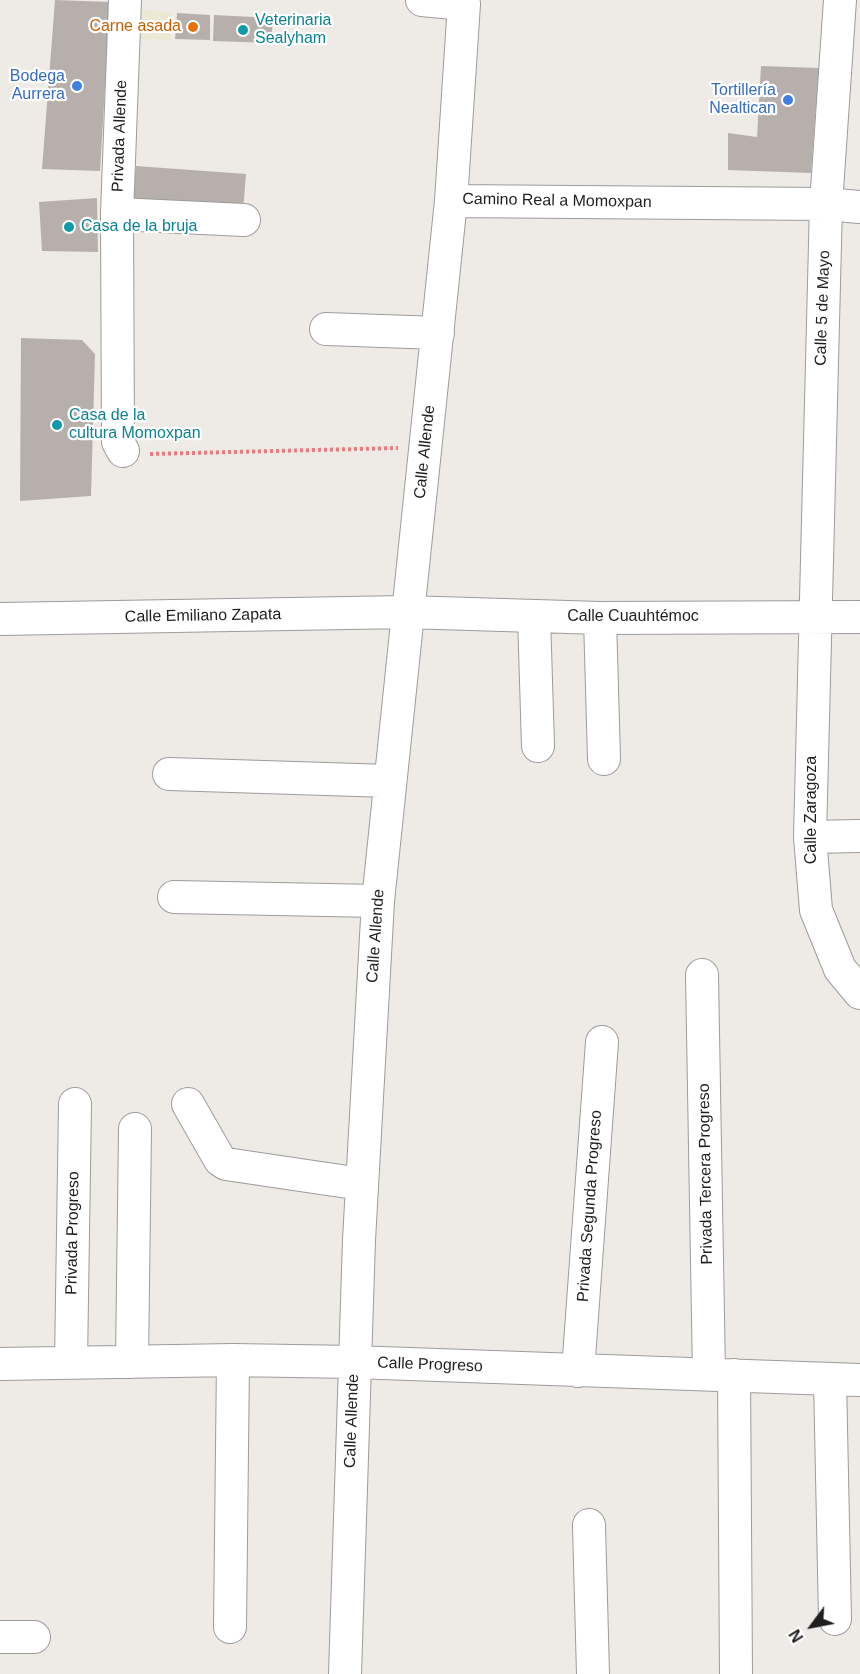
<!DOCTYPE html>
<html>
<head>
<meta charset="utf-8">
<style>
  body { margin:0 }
  #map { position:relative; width:860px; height:1674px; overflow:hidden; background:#eeeae6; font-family:Helvetica,sans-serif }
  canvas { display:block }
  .north { position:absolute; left:782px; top:1596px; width:60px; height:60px; -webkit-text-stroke:4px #fff; paint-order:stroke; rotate:238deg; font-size:16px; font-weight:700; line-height:24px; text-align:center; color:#1f1f1f }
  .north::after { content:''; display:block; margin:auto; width:21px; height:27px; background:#1f1f1f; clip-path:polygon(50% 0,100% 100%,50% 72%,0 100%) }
</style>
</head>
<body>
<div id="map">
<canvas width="860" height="1674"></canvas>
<div class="north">N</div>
</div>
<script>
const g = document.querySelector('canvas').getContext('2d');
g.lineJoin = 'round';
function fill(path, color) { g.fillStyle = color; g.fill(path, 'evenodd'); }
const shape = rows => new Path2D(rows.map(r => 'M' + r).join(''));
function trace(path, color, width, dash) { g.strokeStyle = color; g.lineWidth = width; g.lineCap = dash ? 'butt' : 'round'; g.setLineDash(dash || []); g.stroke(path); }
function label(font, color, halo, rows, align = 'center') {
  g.font = font + ' Helvetica,sans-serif'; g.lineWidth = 4.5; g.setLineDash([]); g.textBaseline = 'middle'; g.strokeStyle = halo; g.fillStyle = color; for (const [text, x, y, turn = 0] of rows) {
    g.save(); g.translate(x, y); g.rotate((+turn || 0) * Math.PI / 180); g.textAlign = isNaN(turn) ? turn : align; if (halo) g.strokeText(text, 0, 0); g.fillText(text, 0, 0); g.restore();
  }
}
fill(shape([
  [140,9,172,13,170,40,138,39]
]), '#ebe9d4');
fill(shape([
  [55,0,110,2,100,171,42,169],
  [177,13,210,15,210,40,175,39],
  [214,15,273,18,271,43,213,41],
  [761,66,819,68,811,173,728,170,728,133,757,137],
  [136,166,246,174,243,212,132,209],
  [97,198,98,252,42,251,39,202],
  [21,338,82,340,95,354,91,496,20,501]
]), '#b7afac');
const minor = shape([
  [422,0,464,4],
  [840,0,826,204,810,837,816,910,840,969,860,993],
  [451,201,826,204,860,207],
  [117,214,244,220],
  [326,329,438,333],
  [123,451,118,442,117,214,125,0],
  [534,616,538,746],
  [600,618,604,759],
  [0,619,406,612,600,618,860,617],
  [169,774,389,781],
  [810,837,860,836],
  [174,897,378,901],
  [702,975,709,1374],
  [188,1104,220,1160,226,1164,361,1184],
  [71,1362,75,1104],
  [132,1362,135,1129],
  [0,1364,233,1360,353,1362,860,1380],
  [578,1371,602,1042],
  [734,1375,736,1674],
  [830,1379,835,1619],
  [589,1525,593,1674],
  [230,1627,233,1360],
  [0,1637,34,1637],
  [345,1674,359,1240,378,901,451,201,464,4]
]);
trace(minor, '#9c9c9c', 34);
trace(shape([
  [150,454,398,448]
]), '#ea7b80', 4, [3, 3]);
trace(minor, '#fff', 32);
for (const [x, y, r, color] of [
  [193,27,6,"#e8710a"],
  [243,30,6,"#0f9aa8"],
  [77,86,6,"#3f7fe0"],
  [788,100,6,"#3f7fe0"],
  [69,227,6,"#0f9aa8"],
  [57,425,6,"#0f9aa8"]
]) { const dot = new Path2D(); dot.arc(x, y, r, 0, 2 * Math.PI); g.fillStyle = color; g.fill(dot); trace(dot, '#fff', 2); }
label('16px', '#0d838f', '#fff', [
  ["Veterinaria",255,21],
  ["Sealyham",255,39],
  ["Casa de la bruja",81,227],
  ["Casa de la",69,416],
  ["cultura Momoxpan",69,434]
], 'left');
label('16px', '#c56008', '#fff', [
  ["Carne asada",181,27]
], 'right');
label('16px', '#366cbe', '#fff', [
  ["Bodega",65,77],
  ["Aurrera",65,95],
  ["Tortillería",776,91],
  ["Nealtican",776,109]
], 'right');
label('16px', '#1f1f1f', '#fff', [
  ["Privada Allende",120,136,-88],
  ["Camino Real a Momoxpan",557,201,1],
  ["Calle 5 de Mayo",823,308,-88],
  ["Calle Allende",425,452,-84],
  ["Calle Emiliano Zapata",203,616,-1],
  ["Calle Cuauhtémoc",633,617],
  ["Calle Zaragoza",812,810,-90],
  ["Calle Allende",376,936,-86],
  ["Privada Tercera Progreso",706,1174,-91],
  ["Privada Segunda Progreso",590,1206,-86],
  ["Privada Progreso",73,1233,-89],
  ["Calle Progreso",430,1365,2],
  ["Calle Allende",352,1421,-88]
]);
</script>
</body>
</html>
